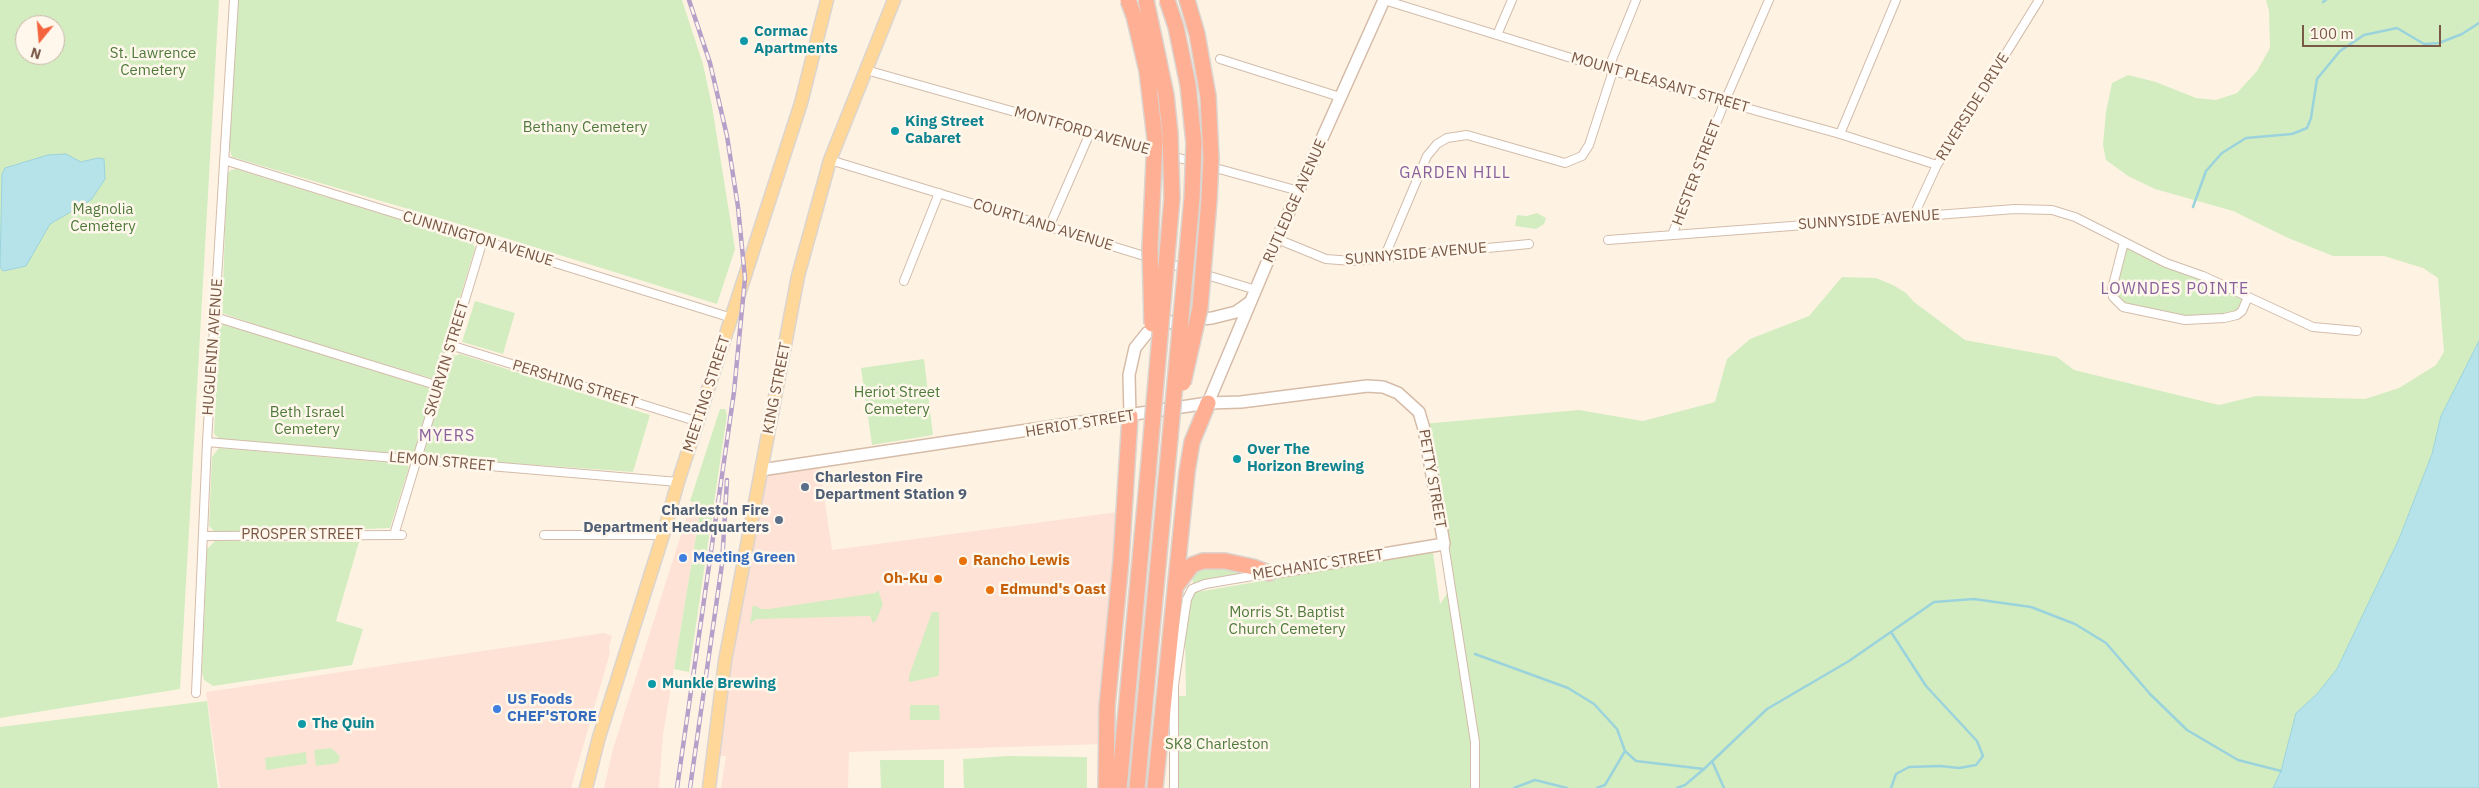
<!DOCTYPE html>
<html>
<head>
<meta charset="utf-8">
<style>
  body { margin:0 }
  #map { position:relative; width:2479px; height:788px; overflow:hidden; background:#fef3e3; font-family:"IBM Plex Sans",sans-serif }
  canvas { display:block }
  .north { position:absolute; left:15px; top:15px; width:50px; height:50px; box-sizing:border-box; background:#fff7eb; border:1px solid #c9b7a9; border-radius:50%; rotate:197deg; font-size:14px; font-weight:700; line-height:20px; text-align:center; color:#795846 }
  .north::after { content:''; display:block; margin:auto; width:18px; height:22px; background:#f3643d; clip-path:polygon(50% 0,100% 100%,50% 72%,0 100%) }
  .scale { position:absolute; left:2302px; top:25px; width:139px; height:22px; box-sizing:border-box; border:2px solid #795846; border-top:0; padding-left:6px; font-size:15px; line-height:18px; white-space:nowrap; color:#795846; -webkit-text-stroke:4px #fff7eb; paint-order:stroke }
</style>
</head>
<body>
<div id="map">
<canvas width="2479" height="788"></canvas>
<div class="north">N</div>
<div class="scale">100 m</div>
</div>
<script>
const g = document.querySelector('canvas').getContext('2d');
g.lineJoin = 'round';
function fill(path, color) { g.fillStyle = color; g.fill(path, 'evenodd'); }
const shape = rows => new Path2D(rows.map(r => 'M' + r).join(''));
function trace(path, color, width, dash) { g.strokeStyle = color; g.lineWidth = width; g.lineCap = dash ? 'butt' : 'round'; g.setLineDash(dash || []); g.stroke(path); }
function label(font, color, halo, rows, align = 'center') {
  g.font = font + ' "IBM Plex Sans",sans-serif'; g.lineWidth = 5; g.setLineDash([]); g.textBaseline = 'middle'; g.strokeStyle = halo; g.fillStyle = color; for (const [text, x, y, turn = 0] of rows) {
    g.save(); g.translate(x, y); g.rotate((+turn || 0) * Math.PI / 180); g.textAlign = isNaN(turn) ? turn : align; if (halo) g.strokeText(text, 0, 0); g.fillText(text, 0, 0); g.restore();
  }
}
fill(shape([
  [819,462,832,550,1125,511,1105,744,849,752,848,788,721,788,726,756,712,756,763,470],
  [691,503,701,506,663,735,659,788,604,788,613,749],
  [604,633,612,636,609,647,610,653,571,788,220,788,206,692]
]), '#ffe2d6');
fill(shape([
  [0,0,219,0,180,689,0,718],
  [25,25,55,25,55,55,25,55],
  [238,0,682,0,703,64,712,106,735,249,717,304,476,229,232,157,229,147],
  [2266,0,2479,0,2479,341,2441,416,2432,454,2399,539,2337,669,2317,694,2296,713,2281,771,2273,788,1174,788,1173,696,1186,696,1185,633,1191,593,1433,552,1440,604,1452,586,1422,424,1579,410,1643,421,1715,402,1727,359,1750,339,1809,316,1842,277,1876,278,1893,285,1906,293,1914,302,1965,340,2057,357,2074,370,2219,405,2256,396,2365,399,2399,388,2436,365,2444,352,2438,278,2423,268,2384,256,2333,256,2288,238,2233,211,2155,189,2128,176,2106,160,2103,145,2106,112,2112,83,2128,75,2156,82,2196,98,2216,100,2237,93,2257,71,2270,48,2269,11],
  [236,169,472,242,475,248,436,377,431,378,307,342,222,313,227,174,231,170],
  [1537,213,1546,218,1544,224,1536,229,1515,226,1517,215,1527,216],
  [2124,242,2248,297,2237,315,2185,320,2123,307,2113,297],
  [475,301,515,313,503,354,462,342],
  [224,324,429,388,432,393,415,451,407,455,220,439,214,434,219,329],
  [460,354,650,415,633,472,429,457,424,453,451,357],
  [924,359,933,435,872,445,861,368],
  [720,409,725,409,727,415,689,672,674,669,701,506,690,501],
  [219,448,406,464,409,467,390,528,289,532,214,531,209,526,212,457],
  [215,541,359,542,336,621,363,629,352,665,213,686,204,680,202,672,207,549],
  [1214,565,1250,573,1193,584,1192,576,1194,569],
  [878,590,883,604,876,621,873,623,870,616,756,619,750,624,753,605,762,609,769,609,875,593],
  [932,612,939,612,939,676,909,682,909,676],
  [207,701,218,788,0,788,0,727],
  [910,705,939,705,940,720,910,720],
  [331,748,340,756,338,763,316,766,314,750],
  [306,752,307,764,266,770,265,758],
  [1008,756,1087,757,1087,788,964,788,963,759],
  [880,760,944,760,944,788,881,788]
]), '#d3edc0');
const water = shape([
  [66,154,81,162,98,158,104,159,105,179,91,200,50,224,26,266,3,271,0,267,2,174,5,168,48,155,66,154],
  [2479,341,2479,788,2273,788,2281,771,2296,713,2317,694,2337,669,2399,539,2432,454,2441,416,2479,341]
]);
fill(water, '#b6e3ea');
trace(water, '#9bd3dd', 1);
trace(shape([
  [2323,2,2326,0],
  [2193,207,2206,171,2222,153,2246,138,2292,134,2307,128,2311,118,2317,79,2340,51,2364,35,2397,28,2424,44,2439,43,2462,34,2479,23],
  [1891,632,1926,686,1977,741,1983,756,1976,765,1959,768,1940,766,1909,767,1896,774,1891,788],
  [1475,654,1568,688,1594,704,1617,729,1625,751,1636,761,1704,769],
  [1712,761,1724,788],
  [1514,788,1535,780,1567,788],
  [1597,788,1605,785,1625,751],
  [1677,788,1685,785,1704,769,1767,709,1849,661,1934,602,1974,599,2031,607,2075,624,2106,643,2150,694,2187,730,2238,760,2281,771]
]), '#9bd3dd', 2.5);
const street = shape([
  [1384,0,1613,71,1840,134,1937,165],
  [1497,35,1512,0],
  [1220,59,1340,97],
  [866,70,1157,152],
  [1840,134,1896,0],
  [1168,155,1299,191],
  [224,160,732,318],
  [830,160,1151,258],
  [1913,217,1937,165,2039,0],
  [1049,227,1090,133],
  [1672,235,1725,101,1769,0],
  [1277,239,1326,259,1352,261,1529,244],
  [1608,240,2015,209,2052,210,2075,217,2166,263,2203,276,2313,327,2357,331],
  [2124,242,2112,289,2113,297,2123,307,2185,320,2224,318,2237,315,2242,311,2248,297],
  [1384,258,1427,156,1437,144,1447,138,1467,135,1565,163,1582,156,1589,145,1613,71,1611,62,1636,0],
  [1164,262,1256,290],
  [904,281,939,193],
  [215,317,439,386],
  [450,345,699,422],
  [207,442,678,482],
  [394,535,483,240],
  [544,535,663,535],
  [203,536,402,535],
  [1444,544,1475,742,1475,788],
  [196,693,207,442,234,0],
  [1174,788,1174,685,1187,599,1192,589,1205,584,1264,574]
]);
const secondary = shape([
  [1208,403,1277,239,1384,0],
  [1130,416,1129,375,1135,348,1147,333,1170,322,1212,318,1236,312,1250,302],
  [761,470,1208,403,1241,402,1367,386,1383,387,1398,393,1419,412,1424,429,1444,544,1269,573]
]);
const primary = shape([
  [586,788,599,737,663,535,678,482,801,103,827,0],
  [709,788,725,661,798,276,830,160,894,0]
]);
const highway = shape([
  [1187,0,1197,34,1208,96],
  [1177,585,1192,565,1203,561,1225,561,1253,567,1269,573],
  [1106,788,1107,707,1121,560,1130,416],
  [1119,788,1148,473],
  [1137,788,1170,438],
  [1155,788,1187,472,1192,442,1208,403]
]);
trace(street, '#d3bcab', 10);
trace(secondary, '#d6bca8', 14);
trace(primary, '#dcd4cf', 15);
trace(highway, '#dcd4cf', 18);
trace(street, '#fff', 8);
trace(secondary, '#fff', 11);
trace(primary, '#ffd899', 12);
trace(highway, '#feaf94', 15);
const rail = shape([
  [677,788,734,392,745,278,738,207,727,136,710,63,689,0],
  [690,788,722,564,727,480]
]);
trace(rail, '#b6a0c9', 4.5);
trace(rail, '#fff7eb', 2.5, [8]);
const highwayBridge = shape([
  [1128,0,1134,16,1147,71,1155,139,1150,248,1152,324],
  [1146,0,1166,95,1170,133,1172,198,1148,473],
  [1167,0,1176,27,1188,85,1194,143,1192,198,1170,438],
  [1183,383,1200,308,1209,200,1211,158,1208,96]
]);
trace(highwayBridge, '#dcd4cf', 18, []);
trace(highwayBridge, '#feaf94', 15);
for (const [x, y, r, color] of [
  [744,41,5,"#0f9aa8"],
  [895,131,5,"#0f9aa8"],
  [1237,459,5,"#0f9aa8"],
  [805,487,5,"#5c6f8a"],
  [779,520,5,"#5c6f8a"],
  [683,558,5,"#3f7fe0"],
  [963,561,5,"#e8710a"],
  [938,579,5,"#e8710a"],
  [990,590,5,"#e8710a"],
  [652,684,5,"#0f9aa8"],
  [497,709,5,"#3f7fe0"],
  [302,724,5,"#0f9aa8"]
]) { const dot = new Path2D(); dot.arc(x, y, r, 0, 2 * Math.PI); g.fillStyle = color; g.fill(dot); trace(dot, '#fff7eb', 2); }
label('bold 15px', '#0d838f', '#fff7eb', [
  ["Cormac",754,32],
  ["Apartments",754,49],
  ["King Street",905,122],
  ["Cabaret",905,139],
  ["Over The",1247,450],
  ["Horizon Brewing",1247,467],
  ["Munkle Brewing",662,684],
  ["The Quin",312,724]
], 'left');
label('15px', '#4e7a3b', '#fff7eb', [
  ["St. Lawrence",153,54],
  ["Cemetery",153,71],
  ["Bethany Cemetery",585,128],
  ["Magnolia",103,210],
  ["Cemetery",103,227],
  ["Heriot Street",897,393],
  ["Cemetery",897,410],
  ["Beth Israel",307,413],
  ["Cemetery",307,430],
  ["Morris St. Baptist",1287,613],
  ["Church Cemetery",1287,630],
  ["SK8 Charleston",1217,745]
]);
label('15px', '#795846', '#fff7eb', [
  ["MOUNT PLEASANT STREET",1660,83,16],
  ["RIVERSIDE DRIVE",1973,107,-58],
  ["MONTFORD AVENUE",1082,131,16],
  ["HESTER STREET",1697,173,-69],
  ["RUTLEDGE AVENUE",1295,201,-66],
  ["SUNNYSIDE AVENUE",1869,220,-4],
  ["COURTLAND AVENUE",1043,225,17],
  ["CUNNINGTON AVENUE",478,239,17],
  ["SUNNYSIDE AVENUE",1416,254,-5],
  ["HUGUENIN AVENUE",213,347,-86],
  ["SKURVIN STREET",447,359,-73],
  ["PERSHING STREET",575,384,17],
  ["KING STREET",777,388,-79],
  ["MEETING STREET",707,394,-72],
  ["HERIOT STREET",1080,424,-9],
  ["LEMON STREET",442,462,5],
  ["PETTY STREET",1432,479,80],
  ["PROSPER STREET",302,535],
  ["MECHANIC STREET",1318,565,-9]
]);
label('bold 15px', '#4e5e75', '#fff7eb', [
  ["Charleston Fire",815,478],
  ["Department Station 9",815,495],
  ["Charleston Fire",769,511,"right"],
  ["Department Headquarters",769,528,"right"]
], 'left');
label('bold 15px', '#366cbe', '#fff7eb', [
  ["Meeting Green",693,558],
  ["US Foods",507,700],
  ["CHEF'STORE",507,717]
], 'left');
label('bold 15px', '#c56008', '#fff7eb', [
  ["Rancho Lewis",973,561],
  ["Oh-Ku",928,579,"right"],
  ["Edmund's Oast",1000,590]
], 'left');
g.letterSpacing = '1px';
label('16px', '#88619d', '#fff7eb', [
  ["GARDEN HILL",1455,173],
  ["LOWNDES POINTE",2175,289],
  ["MYERS",447,436]
]);
g.letterSpacing = '0px';
</script>
</body>
</html>
